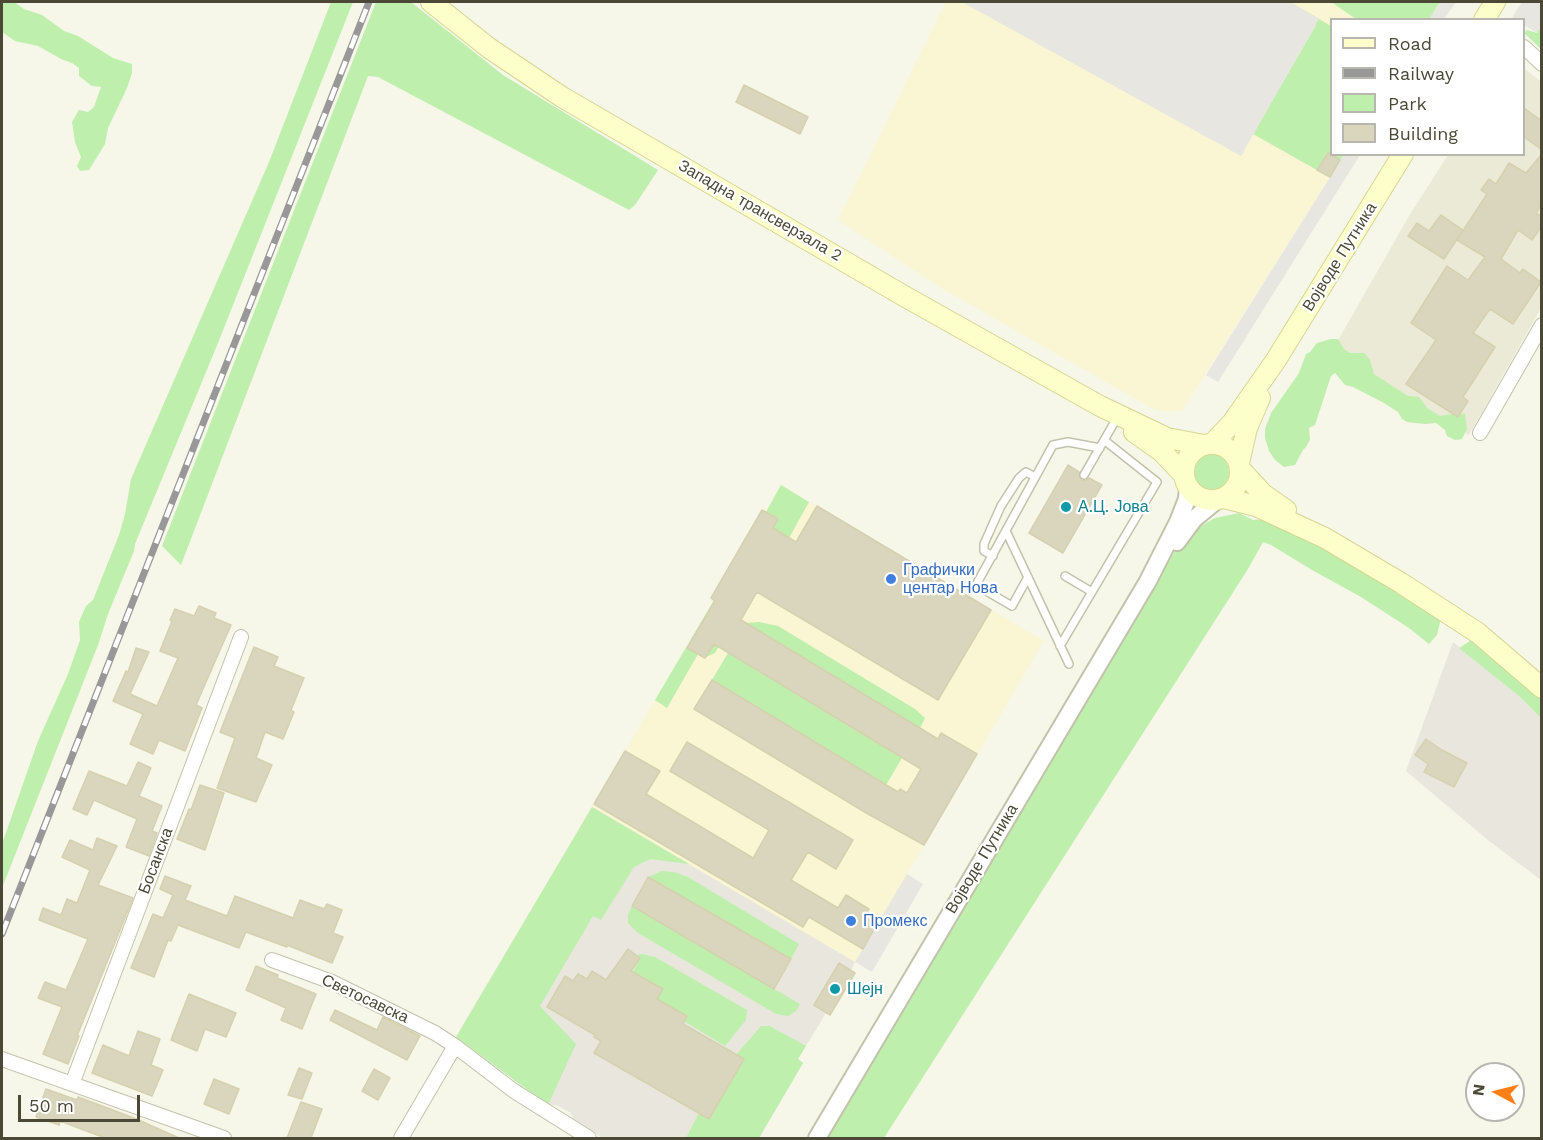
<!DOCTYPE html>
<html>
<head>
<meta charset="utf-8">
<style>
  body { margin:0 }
  #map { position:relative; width:1543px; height:1140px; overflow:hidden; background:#f6f6e9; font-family:"Work Sans",sans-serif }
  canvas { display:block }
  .frame { position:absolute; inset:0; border:3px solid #4b4936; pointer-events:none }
  .legend { position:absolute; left:1330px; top:18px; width:195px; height:138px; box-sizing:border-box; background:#fff; border:2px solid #b7b6af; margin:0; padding:8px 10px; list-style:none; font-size:18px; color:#4b4936 }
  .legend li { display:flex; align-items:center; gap:12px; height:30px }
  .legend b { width:30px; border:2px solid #b7b6af }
  .north { position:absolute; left:1465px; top:1062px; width:60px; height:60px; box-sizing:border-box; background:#fff; border:2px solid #b7b6af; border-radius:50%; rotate:277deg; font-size:16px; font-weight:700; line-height:24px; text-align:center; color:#4b4936 }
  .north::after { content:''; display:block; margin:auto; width:21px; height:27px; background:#ff7f17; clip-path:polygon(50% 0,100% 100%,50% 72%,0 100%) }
  .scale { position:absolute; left:18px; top:1095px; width:122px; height:27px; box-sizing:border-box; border:3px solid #4b4936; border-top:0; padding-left:8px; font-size:18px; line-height:21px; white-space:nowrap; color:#4b4936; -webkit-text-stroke:4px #fff; paint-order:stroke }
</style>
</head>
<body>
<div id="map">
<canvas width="1543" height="1140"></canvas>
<div class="frame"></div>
<ul class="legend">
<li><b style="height:8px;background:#fcffca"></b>Road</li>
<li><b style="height:8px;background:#989898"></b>Railway</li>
<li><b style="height:16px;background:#beefad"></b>Park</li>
<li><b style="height:16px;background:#d9d6bd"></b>Building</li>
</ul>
<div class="north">N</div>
<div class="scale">50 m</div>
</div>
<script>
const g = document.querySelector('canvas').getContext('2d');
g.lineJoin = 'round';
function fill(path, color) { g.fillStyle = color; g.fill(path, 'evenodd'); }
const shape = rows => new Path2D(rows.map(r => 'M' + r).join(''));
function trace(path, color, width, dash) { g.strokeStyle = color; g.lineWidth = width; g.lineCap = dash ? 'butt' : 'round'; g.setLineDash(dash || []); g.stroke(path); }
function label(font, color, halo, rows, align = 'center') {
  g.font = font + ' "Work Sans",sans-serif'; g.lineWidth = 4.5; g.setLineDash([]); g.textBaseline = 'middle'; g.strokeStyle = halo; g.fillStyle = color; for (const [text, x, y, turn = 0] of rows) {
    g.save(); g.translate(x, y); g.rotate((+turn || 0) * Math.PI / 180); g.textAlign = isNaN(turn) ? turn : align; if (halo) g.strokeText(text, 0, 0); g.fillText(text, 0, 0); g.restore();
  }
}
fill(shape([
  [1524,68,1541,82,1541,308,1469,435,1333,349,1409,216,1448,155,1524,154]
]), '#ebead6');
fill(shape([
  [946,2,1440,2,1429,19,1332,20,1332,154,1344,155,1182,411,1157,411,938,286,838,220],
  [781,485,1044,641,855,962,592,807,714,600,711,598,762,509,766,511]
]), '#faf5d2');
fill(shape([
  [1453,642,1519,696,1541,718,1541,880,1489,841,1406,771],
  [592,807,855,962,851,970,855,973,830,1015,826,1013,798,1059,803,1063,759,1138,603,1138,574,1121,571,1113,556,1105,548,1105,456,1037]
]), '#e9e7dd');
fill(shape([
  [2,2,14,2,24,9,42,15,64,31,78,36,113,58,132,64,132,73,127,88,108,128,105,144,89,170,80,171,77,166,81,157,75,142,72,122,79,110,88,112,94,107,101,87,92,86,79,76,79,68,72,63,61,59,38,46,15,41,2,32],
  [331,2,353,2,218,343,135,544,134,551,108,614,98,645,2,888,2,844,38,741,68,674,80,640,79,622,86,606,93,600,119,535,125,514,131,479,269,162],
  [376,2,411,2,503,75,658,170,635,205,629,210,378,77,368,76,181,565,162,546],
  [1290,2,1331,26,1332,154,1344,155,1340,160,1327,153,1317,170,1253,134,1316,25],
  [1331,2,1440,2,1429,20,1356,19],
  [1541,26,1541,49,1524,33,1527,30,1537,33],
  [1331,339,1338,339,1344,349,1350,353,1364,353,1370,360,1374,374,1408,396,1419,397,1427,408,1440,416,1456,413,1465,414,1467,429,1462,439,1455,440,1447,436,1445,430,1436,423,1425,424,1407,422,1402,419,1398,412,1384,403,1353,387,1345,385,1335,373,1331,376,1315,425,1309,428,1310,440,1306,447,1303,450,1295,465,1284,467,1275,460,1269,451,1265,438,1265,429,1271,413,1299,373,1306,354,1310,352,1317,343],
  '1193 472a18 18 0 1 1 36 0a18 18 0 1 1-36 0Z',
  [781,485,809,502,789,538,773,528,778,519,766,512],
  [1239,513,1253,520,1267,519,1332,553,1441,618,1437,635,1429,644,1409,628,1361,597,1312,570,1271,545,1263,542,1248,569,884,1138,822,1138,1178,546,1196,529,1215,518],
  [714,600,737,614,715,653,706,657,731,613,714,603,688,648,698,654,667,708,655,700],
  [759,622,778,626,915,709,925,718,920,728,746,623],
  [1477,640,1541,697,1541,718,1519,696,1459,648,1470,641],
  [728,653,902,758,886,785,712,680],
  [592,807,689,864,650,859,634,867,601,920,593,916,540,1006,576,1044,548,1105,456,1037],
  [662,871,674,872,688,877,799,944,791,959,648,877],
  [632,906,800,1004,796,1011,788,1016,776,1014,638,933,628,923,628,915],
  [642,954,655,957,747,1010,746,1020,725,1046,684,1021,687,1016,657,999,663,989,633,972,640,958,637,955],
  [761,1026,770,1026,806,1046,798,1059,803,1063,759,1138,686,1138,699,1113,709,1119,744,1060,736,1055]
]), '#beefad');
fill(shape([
  [962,2,1290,2,1319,19,1241,156],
  [1440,2,1456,2,1444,19,1429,19],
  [1522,2,1541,2,1541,26,1537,33,1524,25,1524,20,1512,18],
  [1344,155,1360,155,1218,382,1206,375],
  [907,874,923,884,872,972,855,962]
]), '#e7e6e1');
const building = shape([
  [744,85,808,117,800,134,736,102,744,85],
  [1524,108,1542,121,1542,150,1524,137,1524,108],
  [1328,153,1340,160,1330,177,1317,170,1328,153],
  [1542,154,1542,204,1536,213,1542,217,1542,226,1532,240,1518,230,1501,259,1520,273,1523,269,1541,282,1513,324,1490,309,1473,333,1495,347,1463,397,1468,401,1458,417,1406,384,1436,340,1411,323,1447,266,1468,280,1485,257,1457,240,1487,194,1481,190,1489,179,1496,184,1509,163,1526,173,1542,154],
  [1441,215,1463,230,1444,259,1408,236,1417,223,1429,231,1441,215],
  [1068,465,1079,472,1081,480,1085,481,1089,478,1102,485,1063,553,1029,533,1068,465],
  [817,506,991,610,938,700,757,592,741,620,938,739,941,733,977,754,924,845,868,814,694,709,712,680,898,792,900,789,907,793,921,769,714,644,705,658,687,648,715,601,711,598,762,510,778,519,773,528,796,542,817,506],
  [199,606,216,613,214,618,231,625,196,705,202,708,185,751,159,740,153,754,130,744,143,714,113,701,126,671,128,672,136,648,149,652,130,694,157,706,178,658,160,651,172,621,170,620,175,609,194,616,199,606],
  [254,647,278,657,274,666,304,678,291,710,294,712,283,739,265,732,256,758,272,765,256,802,217,788,235,738,220,732,254,647],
  [1426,739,1442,750,1467,763,1454,787,1424,772,1428,764,1415,755,1426,739],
  [687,742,853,840,836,869,808,852,791,880,838,908,846,895,869,909,865,917,877,924,863,949,809,917,803,927,594,804,625,751,660,771,646,794,753,858,769,830,670,771,687,742],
  [138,762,151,768,139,796,162,806,152,831,157,833,149,856,126,847,137,819,94,800,87,815,73,809,89,771,127,786,138,762],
  [200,785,224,793,205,850,177,839,189,809,191,810,200,785],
  [97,838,117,846,98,885,133,898,77,1036,79,1036,68,1064,43,1054,62,1007,38,998,45,982,66,990,88,939,39,920,43,908,61,915,67,899,77,903,90,870,62,857,70,840,93,850,97,838],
  [165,876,191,886,185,900,227,916,235,896,293,918,300,900,324,909,327,904,342,910,333,933,343,937,332,963,287,945,287,947,246,932,239,948,178,925,171,941,168,940,154,977,131,968,153,914,163,918,173,895,160,889,165,876],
  [648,877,791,959,774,989,632,906,648,877],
  [628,949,640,958,631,971,663,989,657,999,687,1016,683,1024,744,1059,709,1119,594,1053,601,1041,594,1037,595,1035,547,1007,565,976,573,981,578,974,587,979,592,971,606,980,628,949],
  [839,963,855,973,830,1015,814,1005,839,963],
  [256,966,278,975,277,978,316,994,302,1029,281,1020,286,1008,246,990,256,966],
  [189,994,236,1013,226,1037,205,1029,197,1051,171,1040,189,994],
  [335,1010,377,1030,383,1017,420,1036,407,1060,330,1020,335,1010],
  [138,1031,160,1039,151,1065,163,1070,152,1096,92,1073,103,1045,129,1056,138,1031],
  [299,1068,312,1073,302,1099,288,1095,299,1068],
  [374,1069,390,1078,378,1100,362,1091,374,1069],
  [214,1079,239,1089,229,1114,204,1104,214,1079],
  [46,1089,77,1100,78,1097,134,1118,179,1138,105,1138,60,1121,59,1125,36,1117,46,1089],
  [301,1102,322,1109,311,1138,287,1138,301,1102]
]);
fill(building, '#d9d6bd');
trace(building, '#d5d1af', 1.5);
const service = shape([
  [1084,475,1114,423],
  [1006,531,1069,664],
  [993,556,984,551,984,544,1001,506,1019,478,1026,472,1035,477],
  [1065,576,1092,592],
  [1028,577,1012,606,976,585,1053,445,1068,442,1100,448],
  [1060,646,1157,482,1104,440]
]);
const minor = shape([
  [1524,47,1542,64],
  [1480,433,1542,325],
  [272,960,332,982,435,1033,455,1046,514,1091,589,1138],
  [2,1059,224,1138],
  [72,1084,241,637],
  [401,1138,455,1046]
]);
const tertiary = shape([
  [1177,542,1194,519,1217,500],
  [817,1138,1148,581,1178,522,1187,499,1188,487]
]);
const secondary = shape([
  [431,2,489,48,562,97,904,296,1100,406,1167,438,1204,445],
  [1484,20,1495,2],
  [1134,432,1161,451,1184,475],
  '1184 472a28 28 0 1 1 56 0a28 28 0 1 1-56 0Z',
  [1212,444,1232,423,1276,360,1403,154],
  [1239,463,1247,428,1260,398],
  [1241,470,1263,494,1286,510],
  [1224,498,1256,506,1325,538,1401,583,1478,633,1542,688]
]);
trace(service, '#c3c2aa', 10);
trace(minor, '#c3c2aa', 16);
trace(tertiary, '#c3c2aa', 20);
trace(secondary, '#d6d791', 22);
trace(service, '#fff', 7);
trace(minor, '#fff', 14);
trace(tertiary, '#fff', 16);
trace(secondary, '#fcffca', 20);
const rail = shape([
  [2,934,369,2]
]);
trace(rail, '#989898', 7);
trace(rail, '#fff', 4.5, [14]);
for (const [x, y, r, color] of [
  [1066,507,6,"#0f9aa8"],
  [891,579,6,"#3f7fe0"],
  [851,921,6,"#3f7fe0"],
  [835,989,6,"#0f9aa8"]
]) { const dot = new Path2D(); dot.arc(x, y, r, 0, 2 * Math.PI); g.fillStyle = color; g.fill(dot); trace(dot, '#fff', 2); }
label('16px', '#4b4936', '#fff', [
  ["Западна трансверзала 2",760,211,30],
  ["Војводе Путника",1340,257,-58],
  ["Војводе Путника",982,859,-59],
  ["Босанска",156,861,-69],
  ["Светосавска",365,999,25]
]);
label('16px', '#0d838f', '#fff', [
  ["А.Ц. Јова",1078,507],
  ["Шејн",847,989]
], 'left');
label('16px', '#366cbe', '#fff', [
  ["Графички",903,570],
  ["центар Нова",903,588],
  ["Промекс",863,921]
], 'left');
</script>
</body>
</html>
